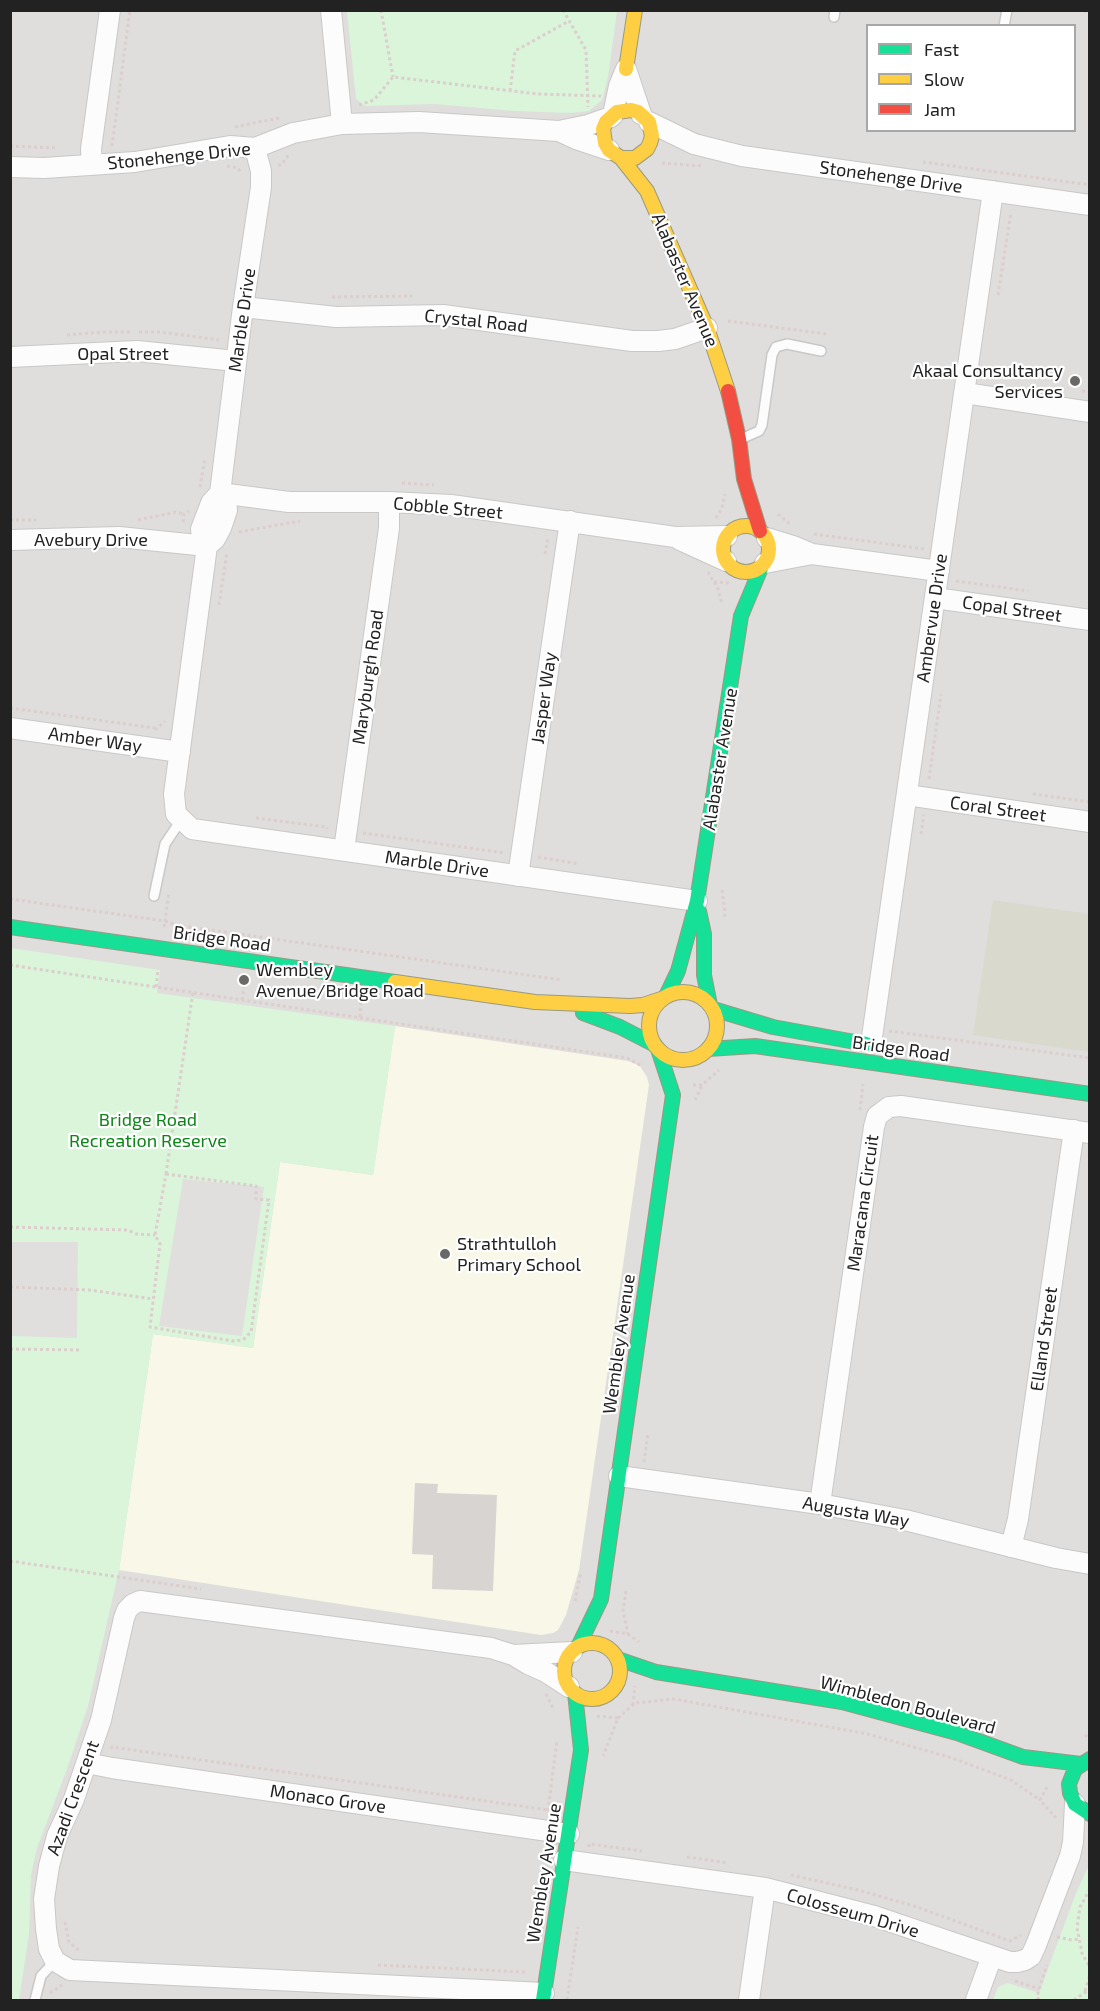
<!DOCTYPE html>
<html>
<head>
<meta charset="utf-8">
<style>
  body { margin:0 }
  #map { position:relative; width:1100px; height:2011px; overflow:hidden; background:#f0eeeb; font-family:"Exo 2",sans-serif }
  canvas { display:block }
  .frame { position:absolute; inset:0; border:12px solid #222; pointer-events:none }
  .legend { position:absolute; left:866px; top:24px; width:210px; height:108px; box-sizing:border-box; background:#fff; border:2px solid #a7a7a7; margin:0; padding:8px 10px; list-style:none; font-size:18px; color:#222 }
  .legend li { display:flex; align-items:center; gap:12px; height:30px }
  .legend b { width:30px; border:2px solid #a7a7a7 }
</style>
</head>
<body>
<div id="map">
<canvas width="1100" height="2011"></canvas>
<div class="frame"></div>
<ul class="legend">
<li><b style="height:8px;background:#16e098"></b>Fast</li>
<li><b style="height:8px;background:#ffcf43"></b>Slow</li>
<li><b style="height:8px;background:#f24e42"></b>Jam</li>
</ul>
</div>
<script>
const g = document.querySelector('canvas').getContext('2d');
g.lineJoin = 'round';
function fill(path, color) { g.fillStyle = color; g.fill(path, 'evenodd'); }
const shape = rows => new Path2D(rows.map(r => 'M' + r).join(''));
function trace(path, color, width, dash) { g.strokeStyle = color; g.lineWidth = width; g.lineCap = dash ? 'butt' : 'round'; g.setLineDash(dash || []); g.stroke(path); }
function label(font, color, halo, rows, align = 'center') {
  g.font = font + ' "Exo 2",sans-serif'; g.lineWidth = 4.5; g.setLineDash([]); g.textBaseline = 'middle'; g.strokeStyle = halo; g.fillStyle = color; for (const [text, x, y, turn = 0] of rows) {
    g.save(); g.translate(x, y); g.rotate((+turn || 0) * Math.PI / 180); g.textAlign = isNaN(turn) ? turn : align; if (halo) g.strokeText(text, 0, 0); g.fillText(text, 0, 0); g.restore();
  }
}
fill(shape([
  [11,11,1089,11,1089,2000,11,2000],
  [868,26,1074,26,1074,130,868,130]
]), '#dfdedc');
fill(shape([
  [395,1026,628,1061,640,1066,647,1077,649,1085,579,1570,566,1615,558,1630,553,1633,541,1635,119,1570,153,1334,253,1348,280,1162,373,1175]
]), '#f8f7e8');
fill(shape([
  [993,900,1089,914,1089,1052,973,1035]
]), '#d9d9cd');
fill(shape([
  [347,11,347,10,617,11,608,77,602,100,589,111,570,113,514,111,435,104,365,106,356,99],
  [11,948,160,970,157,993,395,1026,373,1175,280,1162,253,1348,153,1334,119,1570,88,1706,67,1769,37,1848,31,1875,29,1934,19,2000,11,2000],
  [1089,1865,1089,2000,993,2000,998,1987,1008,1983,1039,1993,1076,1893]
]), '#daf5da');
fill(shape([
  [183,1179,264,1187,242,1336,159,1326],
  [11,1242,78,1242,77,1338,11,1336]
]), '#e0dfde');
fill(shape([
  [415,1483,438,1484,437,1493,497,1495,493,1591,432,1589,433,1555,412,1554]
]), '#d7d4d2');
const lane = shape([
  [834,17,835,10],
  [1004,26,1007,10],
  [741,439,759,431,762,425,772,355,776,347,787,344,821,351],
  [154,896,165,844,181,820],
  [35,2000,41,1976,55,1961]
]);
const street = shape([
  [331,10,342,124],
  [626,69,641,114],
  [613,115,619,86,626,69],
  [649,122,694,144,742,156,1090,205],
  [559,131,576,139,609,150],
  [255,148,261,171,261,187,243,307,220,493,211,503,201,529,202,537,207,546,174,794,176,814,192,829,697,901],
  [92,165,91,149,110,10],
  [10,167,44,168,135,162,230,146,255,148,293,133,342,124,419,122,559,131,588,125,611,117],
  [243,307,336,317,443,315,632,341,658,341,675,339,707,328],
  [10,357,137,351,236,361],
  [965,393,1090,412],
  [220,493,289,502,389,502,451,505,675,537,727,536],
  [767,538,793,546,812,554,939,571],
  [10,540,119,537,207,546],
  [680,540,726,561],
  [207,546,215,539,221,528,227,510,226,502,220,493],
  [765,563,812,554],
  [935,598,1090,620],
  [10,728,180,752],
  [907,795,1090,822],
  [344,850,389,528,389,502],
  [518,876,570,521],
  [871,1044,993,191],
  [619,1476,820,1504,905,1520,1056,1558,1090,1564],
  [820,1504,874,1127,877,1116,889,1107,901,1106,1090,1133],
  [1011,1547,1018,1519,1074,1130],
  [513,1655,572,1652],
  [87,1763,112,1768,569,1834],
  [564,1860,765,1888,874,1916,1010,1962,1017,1962,1025,1960,1031,1956,1036,1945,1070,1856,1073,1842,1075,1804],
  [544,1993,70,1970,55,1961,49,1949,46,1929,44,1899,49,1866,57,1836,74,1799,101,1720,124,1618,127,1610,133,1604,140,1601,491,1648,513,1655,528,1664,546,1672,569,1687],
  [749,2000,765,1888],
  [976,2000,992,1956]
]);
const fast = shape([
  [699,911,704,934,704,975,710,1005],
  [10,927,395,982],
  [666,996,678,971,697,901,741,616,761,568],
  [713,1009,773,1027,866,1044],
  [583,1013,620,1027,655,1045],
  [708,1049,755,1046,1090,1094],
  [578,1647,601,1599,673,1095,658,1049],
  [618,1659,656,1672,842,1702,957,1733,1023,1757,1081,1764],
  [1090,1759,1075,1769,1069,1784,1070,1793,1075,1804,1090,1814],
  [543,2000,581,1750,575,1693]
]);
const slow = shape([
  [626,69,635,10],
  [621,158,635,158,647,149,650,143,652,136,649,122,638,112,631,110,617,112,606,122,603,129,605,143,609,150,621,158,647,191,707,328,728,391],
  '723 549a23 23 0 1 1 46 0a23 23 0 1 1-46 0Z',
  [395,982,535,1002,630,1006,643,1005,661,999],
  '649 1026a34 34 0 1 1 68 0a34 34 0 1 1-68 0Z',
  '564 1671a28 28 0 1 1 56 0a28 28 0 1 1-56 0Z'
]);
const jam = shape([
  [728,391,739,439,744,479,760,531]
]);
trace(lane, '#c9c8c7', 12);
trace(street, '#c9c8c7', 22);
trace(fast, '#999a82', 16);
trace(slow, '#999a82', 16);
trace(jam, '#999a82', 16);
trace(shape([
  [381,10,393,77],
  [563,10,586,50,588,107],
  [1078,10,1090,12],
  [510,91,515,51,569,21],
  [359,105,374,100,393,77,538,94,601,96],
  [235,127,279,118],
  [10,146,57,148],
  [112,146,130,10],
  [923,162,1090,185],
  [662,163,703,166],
  [278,165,281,165,290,153],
  [227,166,238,168,240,172],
  [998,295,1011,212],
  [332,297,412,296],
  [728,321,827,334],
  [139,332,161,332,219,340],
  [67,335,102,332,133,332],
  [1082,391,1090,392],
  [402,483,434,485],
  [200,487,205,458],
  [778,514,790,524],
  [716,518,722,508,725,494],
  [10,520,36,520],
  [138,520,176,512,184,514],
  [183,522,184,514,189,511],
  [239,532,300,521],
  [814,534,924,549],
  [545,554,548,537],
  [708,572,718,589,722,604],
  [956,581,1028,591],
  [714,582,731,583],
  [219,605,227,552],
  [10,708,155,728],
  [155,730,165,721],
  [929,779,941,694],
  [1033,794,1090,802],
  [256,818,327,827,327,829],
  [363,833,505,853],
  [921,834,924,815],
  [538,857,579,864],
  [722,890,725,912,724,918],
  [10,899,165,921,169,892],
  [164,927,165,921,176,925,562,980],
  [10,965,627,1058,642,1066],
  [156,987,158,969],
  [242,1000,245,981],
  [360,1017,361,998],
  [889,1031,1090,1058],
  [693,1085,702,1085,719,1070],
  [695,1100,702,1085],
  [860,1110,863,1084],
  [166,1174,256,1186,256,1199,269,1200,251,1332,243,1340,233,1341,150,1327,160,1244,155,1235,166,1174],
  [166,1174,193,992],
  [10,1227,128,1230,136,1234,155,1235],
  [10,1287,90,1290,153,1299],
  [10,1349,80,1350],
  [644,1462,648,1433],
  [10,1561,201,1589],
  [626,1591,623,1611,628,1634],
  [575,1601,581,1572],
  [610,1631,628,1634,639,1642],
  [546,1694,554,1710],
  [633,1705,635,1686],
  [597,1716,618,1718,603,1756],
  [618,1718,635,1703,674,1699,868,1734,952,1758,1011,1780,1040,1800],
  [1085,1737,1090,1731],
  [111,1749,112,1747,548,1810],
  [1047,1787,1040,1800,1056,1818],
  [548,1811,557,1740],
  [589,1847,589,1844,642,1851],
  [687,1857,728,1863],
  [791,1875,858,1890,917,1907,1010,1941,1021,1935],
  [1090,1889,1080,1907,1077,1928,1082,1953,1090,1968],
  [65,1922,69,1942,80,1951],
  [1057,1937,1072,1940,1079,1939],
  [378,1965,526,1972],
  [1015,1981,1039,1989],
  [1085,1991,1090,1975],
  [50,1993,62,1985],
  [567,2000,578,1927],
  [1039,2000,1037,1997,1039,1989,1047,1965],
  [1074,2000,1090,1989]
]), '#dccecd', 3, [3, 3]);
trace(lane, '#fdfcfc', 9);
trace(street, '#fdfcfc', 20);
trace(fast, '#16e098', 14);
trace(slow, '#ffcf43', 14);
trace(jam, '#f24e42', 14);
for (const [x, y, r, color] of [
  [1075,381,6,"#6a6968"],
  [244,980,6,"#6a6968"],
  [445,1254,6,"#6a6968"]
]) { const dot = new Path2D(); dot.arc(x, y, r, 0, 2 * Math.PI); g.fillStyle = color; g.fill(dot); trace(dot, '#fff', 2); }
label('18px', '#222', '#fff', [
  ["Stonehenge Drive",179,156,-6],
  ["Stonehenge Drive",891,177,8],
  ["Alabaster Avenue",685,280,67],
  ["Marble Drive",242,320,-82],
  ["Crystal Road",476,321,6],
  ["Opal Street",123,354],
  ["Cobble Street",448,508,5],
  ["Avebury Drive",91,540],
  ["Copal Street",1012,609,8],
  ["Ambervue Drive",932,618,-82],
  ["Maryburgh Road",368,677,-82],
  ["Jasper Way",544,698,-82],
  ["Amber Way",95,740,8],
  ["Alabaster Avenue",720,759,-81],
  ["Coral Street",998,809,8],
  ["Marble Drive",437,864,8],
  ["Bridge Road",222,939,8],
  ["Bridge Road",901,1049,8],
  ["Maracana Circuit",863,1203,-82],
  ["Elland Street",1044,1339,-82],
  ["Wembley Avenue",619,1344,-82],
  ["Augusta Way",856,1512,10],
  ["Wimbledon Boulevard",908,1705,15],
  ["Azadi Crescent",73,1798,-70],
  ["Monaco Grove",328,1799,8],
  ["Wembley Avenue",544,1873,-81],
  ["Colosseum Drive",853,1913,16]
]);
label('18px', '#222', '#fff', [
  ["Akaal Consultancy",1063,371,"right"],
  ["Services",1063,392,"right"],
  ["Wembley",256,970],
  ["Avenue/Bridge Road",256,991],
  ["Strathtulloh",457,1244],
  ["Primary School",457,1265]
], 'left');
label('18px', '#0c8416', '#fff', [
  ["Bridge Road",148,1120],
  ["Recreation Reserve",148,1141]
]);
</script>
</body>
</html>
